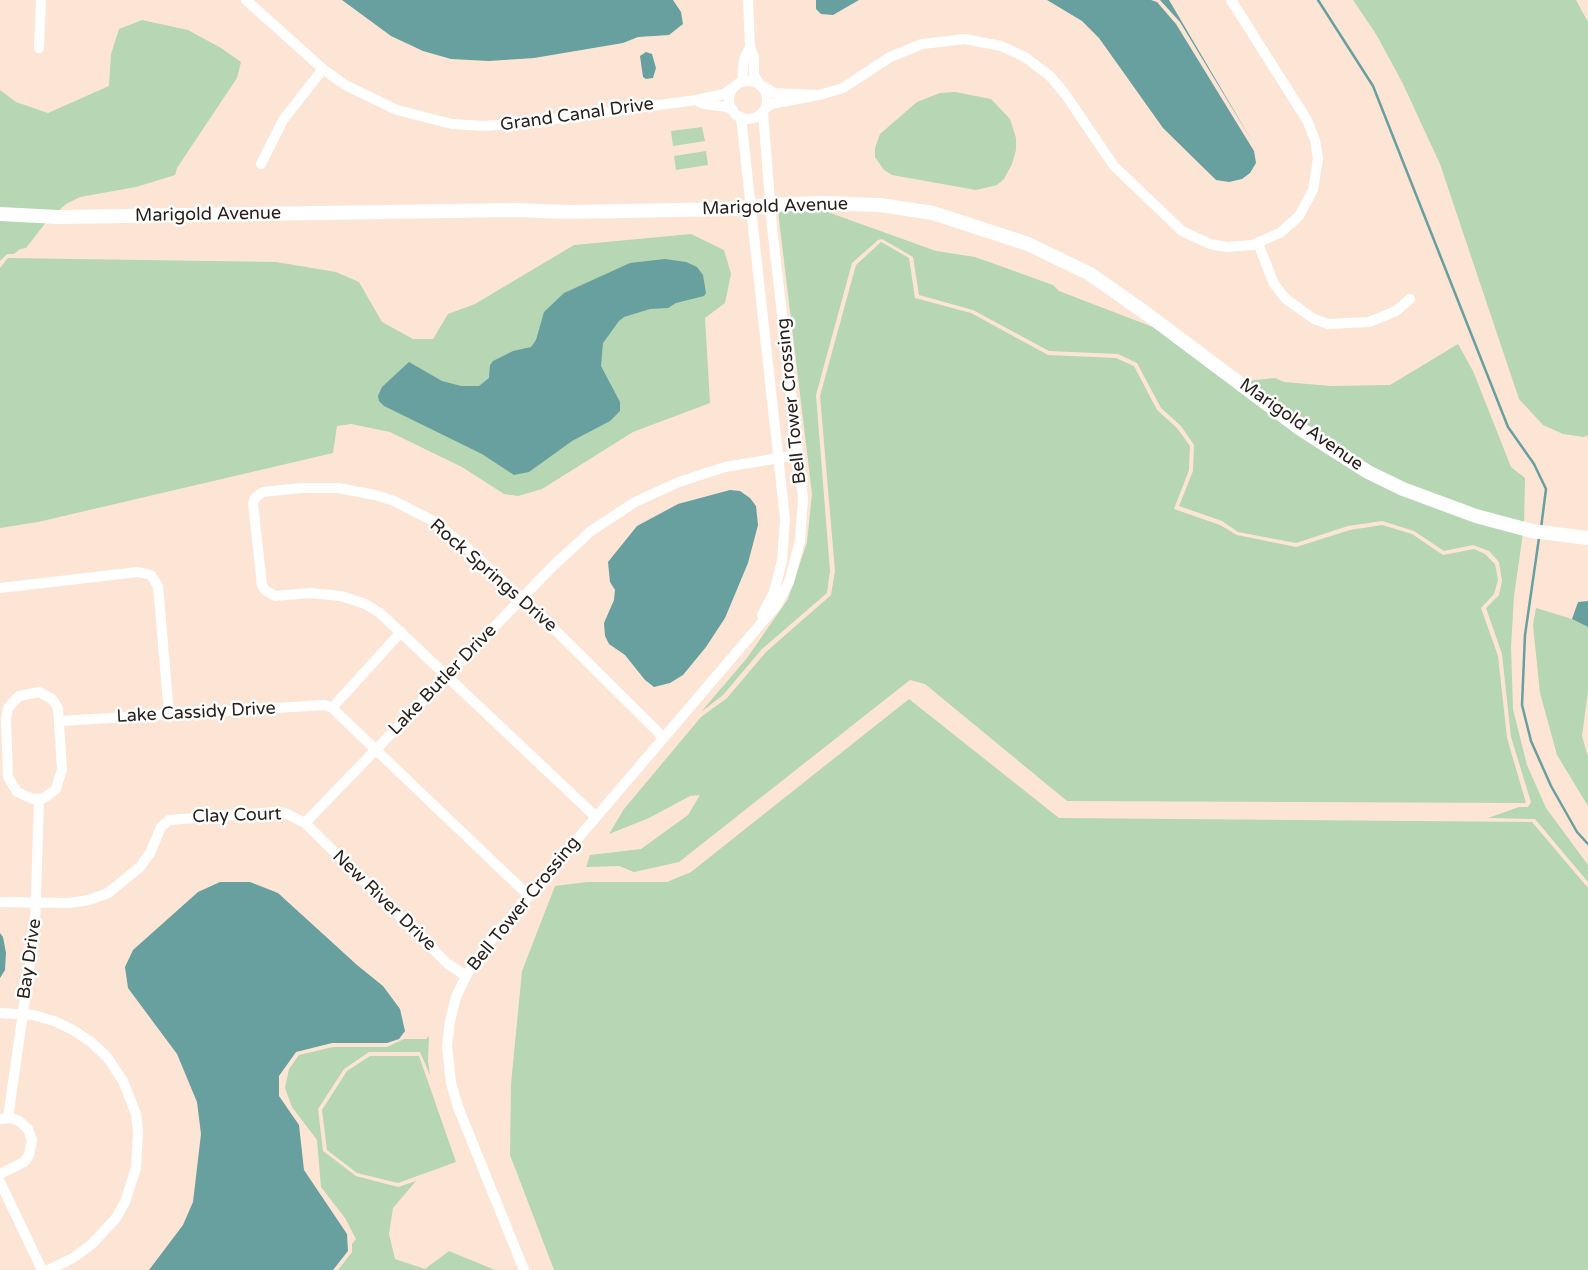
<!DOCTYPE html>
<html>
<head>
<meta charset="utf-8">
<style>
  body { margin:0 }
  canvas { display:block; background:#fce5d5 }
</style>
</head>
<body>
<canvas width="1588" height="1270"></canvas>
<script>
const g = document.querySelector('canvas').getContext('2d');
g.lineJoin = 'round';
function fill(path, color) { g.fillStyle = color; g.fill(path, 'evenodd'); }
const shape = rows => new Path2D(rows.map(r => 'M' + r).join(''));
function trace(path, color, width, dash) { g.strokeStyle = color; g.lineWidth = width; g.lineCap = dash ? 'butt' : 'round'; g.setLineDash(dash || []); g.stroke(path); }
function label(font, color, halo, rows, align = 'center') {
  g.font = font + ' "Varela Round",sans-serif'; g.lineWidth = 5; g.setLineDash([]); g.textBaseline = 'middle'; g.strokeStyle = halo; g.fillStyle = color; for (const [text, x, y, turn = 0] of rows) {
    g.save(); g.translate(x, y); g.rotate((+turn || 0) * Math.PI / 180); g.textAlign = isNaN(turn) ? turn : align; if (halo) g.strokeText(text, 0, 0); g.fillText(text, 0, 0); g.restore();
  }
}
fill(shape([
  [1353,0,1576,0,1588,22,1588,435,1584,437,1563,434,1543,425,1519,399,1440,164,1403,84,1376,34],
  [142,20,188,30,221,48,241,62,237,78,177,168,175,175,136,187,80,197,66,204,56,213,0,209,0,90,16,102,48,113,109,86,111,54,119,29],
  [955,92,991,99,1010,119,1016,138,1016,150,1012,164,1004,179,997,185,976,190,892,175,884,170,875,157,875,148,880,134,917,102,940,93],
  [702,127,705,141,673,146,671,131],
  [706,151,708,165,676,170,674,156],
  [822,210,936,251,975,257,1053,285,1059,291,1158,329,1335,458,1523,533,1514,596,1511,647,1513,709,1527,765,1546,808,1588,865,1588,882,1535,819,1488,818,1519,807,1528,807,1531,802,1511,737,1502,654,1486,608,1499,595,1502,581,1499,562,1489,551,1473,545,1444,551,1414,531,1382,521,1348,526,1296,543,1238,532,1222,521,1179,506,1193,471,1194,445,1181,426,1161,408,1137,363,1118,354,1049,351,973,310,919,295,913,257,882,239,878,240,852,263,816,395,830,571,827,593,762,649,723,695,701,712,747,658,788,599,807,542,812,494,778,211],
  [0,219,47,221,26,248,20,249,14,254,7,254,0,261],
  [691,234,724,250,731,274,725,303,705,318,710,403,633,432,542,489,518,496,504,494,462,467,390,432,351,424,337,426,333,453,38,522,0,528,0,268,8,258,276,262,336,272,359,282,382,322,413,339,433,339,448,314,475,304,574,245],
  [881,242,909,258,915,298,971,313,1048,355,1116,358,1134,366,1157,410,1177,428,1190,446,1189,470,1174,509,1220,525,1237,535,1296,547,1350,530,1382,525,1412,534,1443,555,1474,549,1485,554,1495,564,1498,580,1494,594,1481,608,1498,656,1507,738,1526,803,1067,801,925,684,910,680,679,862,634,872,619,866,586,867,590,855,641,849,688,815,700,795,690,796,649,818,609,834,624,809,701,717,727,698,766,652,831,595,835,571,820,396,856,265],
  [1458,344,1473,371,1511,467,1525,478,1524,524,1441,499,1354,459,1245,381,1275,378,1284,382,1331,386,1390,385],
  [1536,608,1572,619,1588,627,1588,691,1582,736,1588,757,1588,806,1557,755,1540,693,1533,625],
  [909,699,1059,818,1532,822,1588,888,1588,1270,554,1270,510,1155,511,1084,522,971,555,886,587,882,667,882,691,872],
  [429,1036,428,1061,430,1075,420,1052,369,1052,344,1069,318,1109,323,1151,356,1176,398,1187,416,1181,393,1208,389,1234,395,1259,425,1269,449,1251,495,1270,338,1270,352,1252,352,1244,356,1239,345,1218,321,1187,317,1140,292,1107,285,1088,289,1069,299,1055,333,1047,387,1047,404,1039,426,1039],
  [370,1056,419,1056,456,1162,398,1183,357,1173,327,1150,322,1110,347,1071]
]), '#b6d6b4');
fill(shape([
  [342,0,673,0,681,12,683,24,669,35,638,37,623,43,534,58,489,61,451,59,423,51,391,36],
  [816,0,859,0,833,15,821,14,816,9],
  [1047,0,1151,0,1157,2,1176,24,1254,151,1256,163,1250,173,1242,179,1229,182,1216,180,1163,128,1099,38,1082,21],
  [1160,0,1169,0,1252,141,1180,22],
  [646,52,652,54,656,68,653,78,646,79,643,77,640,56],
  [665,259,686,262,697,267,703,275,706,293,704,296,676,303,668,308,650,309,624,317,619,321,603,343,601,366,620,402,620,411,610,421,572,441,529,472,514,475,482,454,384,406,379,401,378,396,382,387,409,362,442,381,461,386,479,386,489,378,490,365,493,361,513,351,531,347,536,340,544,312,564,293,630,263],
  [730,490,740,491,750,498,756,506,758,525,748,563,725,618,706,647,683,675,670,683,654,687,645,680,625,655,609,644,605,636,604,623,614,600,615,590,610,582,608,562,637,526,678,504],
  [1588,601,1588,627,1572,619,1578,602],
  [220,882,250,882,278,893,357,965,383,986,400,1009,405,1031,399,1039,387,1043,332,1043,296,1052,279,1076,279,1096,299,1125,304,1170,347,1234,348,1251,333,1270,149,1270,183,1225,193,1202,201,1134,197,1102,177,1054,128,988,125,967,133,950,198,892],
  [0,933,3,937,6,953,5,970,0,978]
]), '#689f9f');
trace(shape([
  [1318,0,1373,86,1508,427,1534,464,1546,489,1541,528],
  [1539,538,1525,635,1522,705,1531,741,1551,786,1577,832,1588,844]
]), '#689f9f', 2.5);
trace(shape([
  [246,0,323,69,345,85,397,110,452,124,484,126,525,123,696,100,724,94,735,86],
  [748,0,750,47,754,58,754,76,759,83],
  [39,48,41,0],
  '729 100a19 19 0 1 1 38 0a19 19 0 1 1-38 0Z',
  [742,81,744,59,750,47],
  [763,86,774,93,819,95,771,104,765,109],
  [819,95,843,88,890,57,922,44,965,39,1001,46,1025,57,1050,76,1065,94,1114,166,1182,231,1210,244,1227,247,1252,245,1280,233,1299,216,1313,190,1318,159,1315,140,1307,120,1231,0],
  [696,100,704,104,727,107,733,110],
  [741,117,785,519,782,561,774,592,762,615],
  [261,164,283,120,323,69],
  [1258,243,1274,284,1286,299,1314,319,1328,324,1369,322,1396,311,1410,299],
  [0,588,138,572,151,575,158,586,169,714],
  [39,692,52,699,58,708,62,769,56,789,44,798,33,799,17,792,8,777,6,719,8,708,19,696,39,692],
  [332,708,401,632],
  [60,721,325,705,332,708,529,896],
  [596,817,380,613,365,604,341,596,310,593,275,596,265,590,262,585,253,503,255,498,263,492,301,488,338,488,375,495,394,501,433,521,467,548,549,624,663,737],
  [305,823,552,567,591,531,635,502,679,482,725,467,797,455],
  [0,902,69,903,89,900,108,893,140,867,150,853,161,827,169,820,276,812,285,813,305,823,448,964,466,976],
  [0,1013,33,1015,54,1021,73,1030,91,1042,107,1057,123,1081,136,1114,138,1132,136,1168,125,1202,116,1218,92,1244,73,1258,48,1270],
  [8,1118,35,928,39,799],
  [0,1119,11,1118,19,1121,28,1129,32,1140,29,1155,24,1162,0,1174],
  [0,1182,42,1270],
  [524,1270,458,1107,451,1083,447,1046,450,1021,456,997,466,976,487,945,776,606,789,582,800,541,803,498,772,227,763,112]
]), '#fff', 10);
trace(shape([
  [0,214,58,217,514,210,569,212,731,209,770,205,823,203,880,205,933,213,1028,244,1090,274,1147,314,1299,428,1368,472,1403,489,1476,516,1532,531,1588,538]
]), '#fff', 14);
label('18px', '#2a211c', '#fff', [
  ["Grand Canal Drive",577,115,-8],
  ["Marigold Avenue",775,207,-2],
  ["Marigold Avenue",208,215,-1],
  ["Bell Tower Crossing",792,401,-96],
  ["Marigold Avenue",1301,425,35],
  ["Rock Springs Drive",493,576,41],
  ["Lake Butler Drive",443,680,-46],
  ["Lake Cassidy Drive",196,713,-3],
  ["Clay Court",237,816,-2],
  ["New River Drive",384,901,44],
  ["Bell Tower Crossing",524,904,-51],
  ["Bay Drive",30,959,-82]
]);
</script>
</body>
</html>
